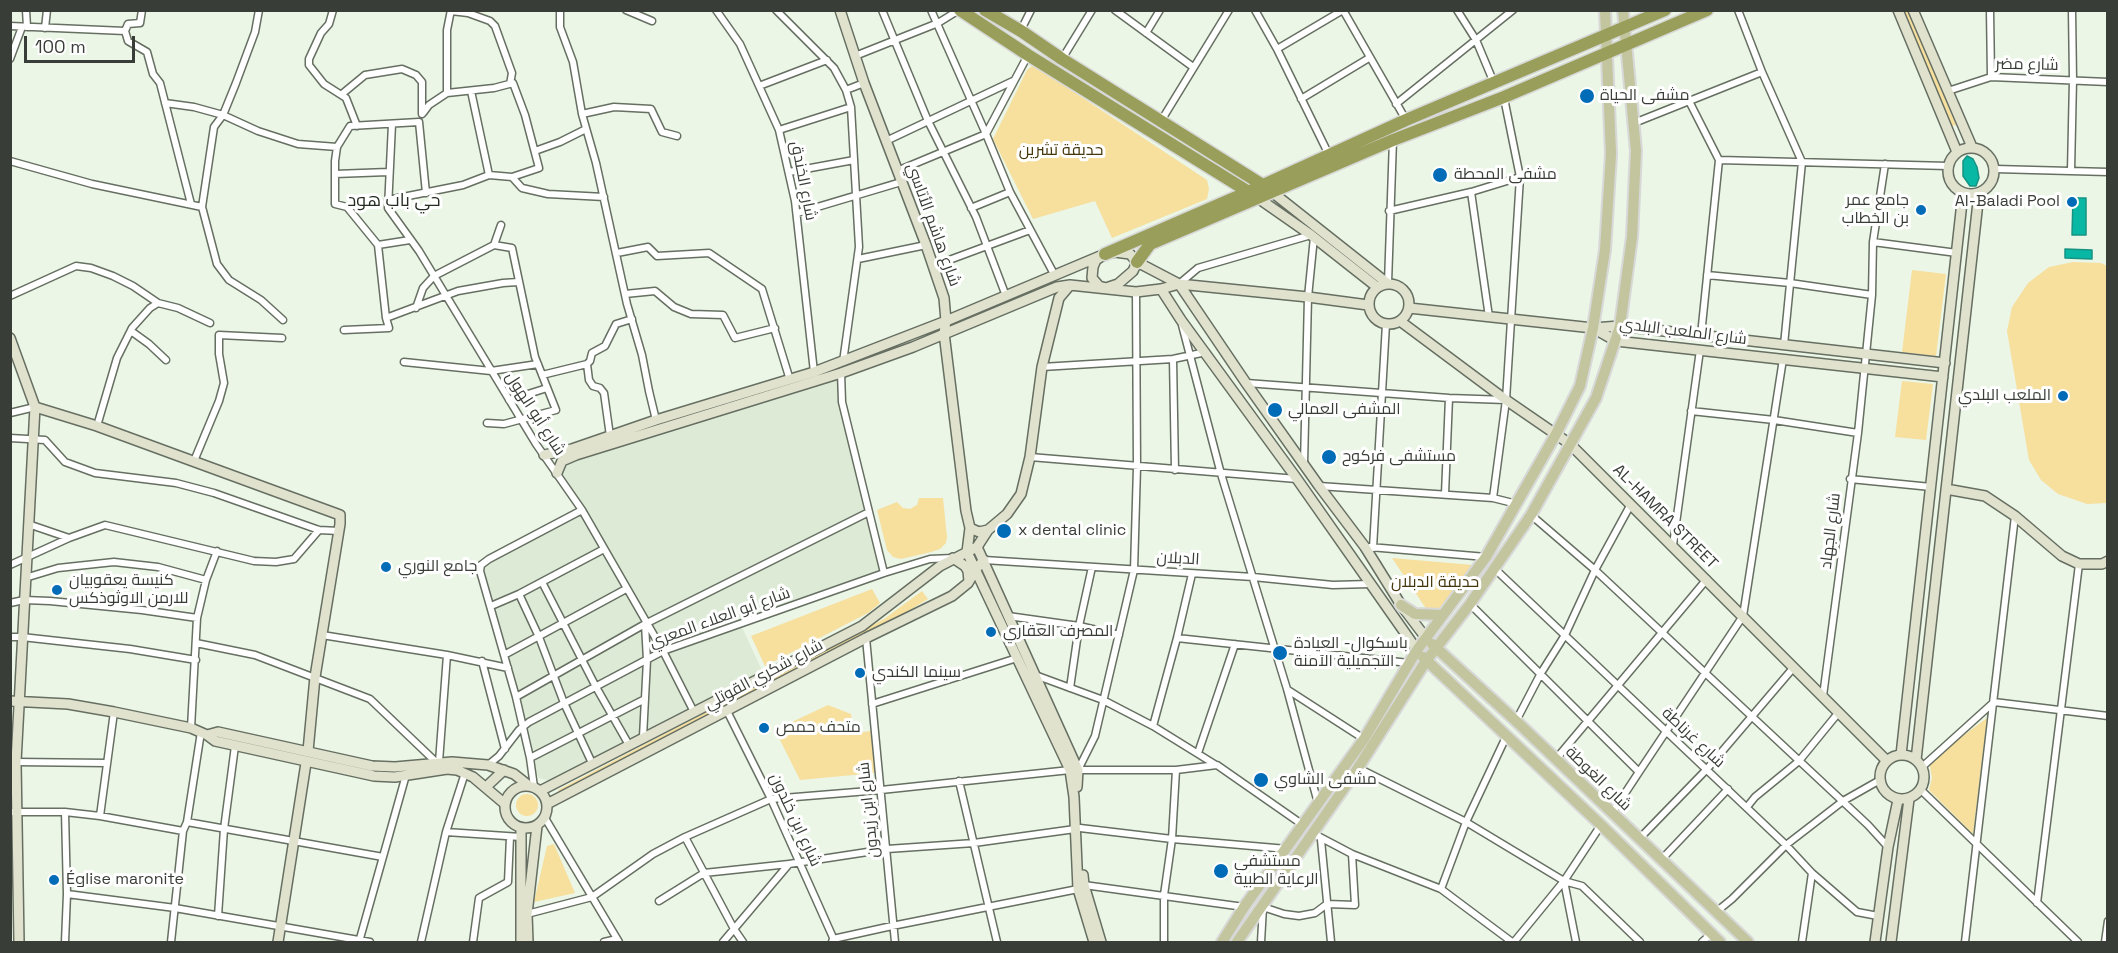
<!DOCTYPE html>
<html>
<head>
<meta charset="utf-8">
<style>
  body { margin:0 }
  #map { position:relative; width:2118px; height:953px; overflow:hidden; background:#ebf6e6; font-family:"Space Grotesk",sans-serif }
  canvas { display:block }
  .frame { position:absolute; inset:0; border:12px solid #393d37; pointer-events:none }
  .scale { position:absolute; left:24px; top:36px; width:111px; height:27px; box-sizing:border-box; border:3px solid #393d37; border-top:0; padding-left:8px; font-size:18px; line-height:21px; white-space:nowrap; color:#393d37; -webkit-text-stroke:4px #fff; paint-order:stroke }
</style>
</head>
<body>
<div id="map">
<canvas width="2118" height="953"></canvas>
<div class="frame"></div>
<div class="scale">100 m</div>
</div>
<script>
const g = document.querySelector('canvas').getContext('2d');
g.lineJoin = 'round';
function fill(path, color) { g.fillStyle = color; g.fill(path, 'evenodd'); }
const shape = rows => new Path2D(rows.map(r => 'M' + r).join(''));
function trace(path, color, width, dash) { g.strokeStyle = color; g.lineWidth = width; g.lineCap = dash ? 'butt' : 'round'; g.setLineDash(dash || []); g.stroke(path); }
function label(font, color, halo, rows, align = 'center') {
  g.font = font + ' "Space Grotesk",Cairo,sans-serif'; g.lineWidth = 6; g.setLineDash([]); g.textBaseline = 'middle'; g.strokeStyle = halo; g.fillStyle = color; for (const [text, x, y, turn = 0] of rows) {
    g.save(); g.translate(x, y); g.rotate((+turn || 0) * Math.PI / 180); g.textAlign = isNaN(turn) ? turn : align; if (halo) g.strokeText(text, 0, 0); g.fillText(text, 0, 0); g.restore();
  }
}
fill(shape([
  [841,373,841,389,884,573,741,625,765,677,592,763,549,781,539,778,535,772,481,565,581,511,557,473,562,461]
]), '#ddebd6');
fill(shape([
  [1904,11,1908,11,1956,125,1952,126],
  [1032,66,1039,69,1207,180,1209,189,1207,199,1112,238,1095,201,1033,219,993,139,1027,70],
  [2073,262,2101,263,2107,266,2107,503,2087,504,2058,494,2041,480,2029,460,2007,331,2012,307,2028,283,2049,267],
  [1912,270,1946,274,1936,356,1902,352],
  [1902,381,1933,384,1926,440,1895,437],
  [919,498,943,498,947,537,946,543,940,549,931,552,901,559,893,557,887,550,877,510,897,502,903,508,910,509,917,505],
  [1392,558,1473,565,1440,611,1427,610],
  [872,589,880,603,868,613,765,666,751,636],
  [922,591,928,599,877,630,562,796,558,790,884,619],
  [828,705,851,714,854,733,871,731,875,773,800,780,775,730],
  [1987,718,1973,834,1929,790,1932,778,1929,761],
  '516 805a11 11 0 1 1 22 0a11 11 0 1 1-22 0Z',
  [554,844,575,893,534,902,547,846]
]), '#f7df9e');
const water = shape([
  [1967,156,1973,159,1977,167,1979,178,1976,186,1970,186,1963,176,1963,161,1967,156],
  [2073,198,2086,198,2086,235,2072,235,2073,198],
  [2065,249,2092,250,2092,259,2065,258,2065,249]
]);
fill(water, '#08b8a4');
trace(water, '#179383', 1.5);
const street = shape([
  [26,10,27,27],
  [259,10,255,32,236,83,223,115,214,127,202,207,217,264,229,280,261,300,283,320],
  [333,10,329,24,321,33,309,59,309,65,324,84,346,98,357,126],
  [451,10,447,30,447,93,494,88,513,83,525,115,539,168,512,177],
  [560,10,560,27,573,62,582,114,596,163,627,304,642,355,649,391,656,420],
  [626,10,652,21],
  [716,10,740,44,779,130,795,201,814,372],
  [776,10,834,68,846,90,851,107,859,247,843,362],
  [882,10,928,121,976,217,1006,296],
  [931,10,986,134,1010,192,1054,274],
  [1115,10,1193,67],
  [1255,10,1277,49,1329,155],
  [1343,10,1406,120],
  [1457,10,1476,40,1494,83],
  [1990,10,1991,77],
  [451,11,468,13,490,21,495,26,512,73,510,84],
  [10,26,125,31,128,24,140,23,142,10],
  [45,28,47,10],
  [1021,30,1031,10],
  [125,31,128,41,147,52,153,74,160,83,191,204],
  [1146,33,1160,10],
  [1277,49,1343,10],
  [855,56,938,23,959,10],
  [10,59,22,27],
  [1062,59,1092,10],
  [1762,72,1802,162,1784,345],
  [759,86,827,60],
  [846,90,864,83],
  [471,91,489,175],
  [1948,91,1991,77,2108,82],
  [342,94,365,75,402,69,416,75,422,82,422,114],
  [1301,99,1369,58],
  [1689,101,1719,160,1701,335],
  [165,103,194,107,223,115,258,131,298,144,337,147],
  [1396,104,1513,10],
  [423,113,429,105,447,93],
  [582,114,614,107,651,109,662,132,677,136],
  [1161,121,1229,10],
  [1634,123,1762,72,1738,10],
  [392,124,388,208,419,251,536,444,582,510,663,651,694,712],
  [779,130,851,107],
  [886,141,1013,81],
  [535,151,560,142,586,129],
  [1719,160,1948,166],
  [10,161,92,184,202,207],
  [1995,169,2108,172],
  [897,171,986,134,1028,55],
  [2071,171,2073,80,2072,10],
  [789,172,854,160],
  [335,174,388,172],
  [1471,192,1489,317],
  [388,200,463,185,489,175,512,177,522,188,548,194,604,197],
  [971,208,1010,192],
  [1389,211,1471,192,1520,177],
  [797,213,901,182],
  [410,240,378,245,386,318,458,291,503,283,518,282],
  [1873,242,1957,253],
  [378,245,347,207,335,204,335,161,337,147,350,126,419,122,426,193],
  [494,245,501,225],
  [617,253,648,247,657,256,709,253,762,289,790,380],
  [858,259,926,245],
  [933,266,1030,230],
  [1707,275,1790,283,1872,295],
  [1388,283,1393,140],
  [1179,284,1198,268,1311,235],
  [625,294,655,291,674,307,691,314,723,315,735,338,775,328],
  [10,296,76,266,91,268,113,276,133,286,158,303],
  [416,308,423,288,434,276,494,245,512,248,535,357,556,410,504,424,487,423],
  [1182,325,1221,474,1287,689,1318,803],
  [344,330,389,328,386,318],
  [131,331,149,344,166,360],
  [1173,359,1175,470],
  [404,362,491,371,538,364],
  [587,364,589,380,593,386,600,388,604,393,610,436],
  [1042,367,1173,359,1206,352],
  [841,372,842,402,884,573],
  [542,375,587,364,590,361,592,353,605,346,616,324,632,319],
  [1246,383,1449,398,1506,400],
  [509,400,547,388],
  [1691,411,1774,420,1858,433],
  [10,413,35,407],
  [97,426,117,358,132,328,150,308,158,303,178,308,210,323],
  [10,438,45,440,65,462,95,473,176,483,214,493,319,530,339,531],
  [1030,457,1297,479],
  [194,461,219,401,224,383,219,354,219,335,282,338],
  [1304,464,1308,297,1314,237],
  [1850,479,1931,487],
  [1319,486,1493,498,1517,504],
  [1445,494,1449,398],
  [1493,498,1506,400,1520,177,1504,98],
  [1531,515,1595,570,1868,825,1888,847],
  [28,524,69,538],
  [1673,545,1700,350],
  [1370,547,1486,557],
  [1373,548,1386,324],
  [984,560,1253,577,1333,585,1370,584],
  [10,565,69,538,105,525,254,561,276,562,294,559,319,530],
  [1495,569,1786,845,1812,873,1857,912,1878,916],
  [25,578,58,568,114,562,158,567,206,580],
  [542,582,596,687,629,745],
  [519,594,539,637,564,703,592,763],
  [10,603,24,600,50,601,142,610,197,618],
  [1470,604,1639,772,1612,813],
  [491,606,519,594,604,549],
  [1008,616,1079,626,1119,635],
  [322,635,447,655,508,668],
  [10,637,22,637,130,649,196,660],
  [866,638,895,942],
  [1177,638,1409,663],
  [196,643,255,655,370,699,437,763],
  [504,655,626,589],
  [482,661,505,749],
  [1035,675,1103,700,1153,726,1216,765],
  [1070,688,1079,626,1092,567],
  [1288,690,1364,739],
  [1823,696,1858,433,1872,295,1873,242,1885,164],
  [516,697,645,624,869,512],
  [872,704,1017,658],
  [727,711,771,799,835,942],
  [1516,721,1541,673,1565,635,1595,570,1631,504],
  [1153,726,1177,638,1192,574],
  [191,728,197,618,206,580,217,551],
  [643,737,647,660,645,624],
  [1198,753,1235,644],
  [530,758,645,699],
  [1556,759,1707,579],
  [16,762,107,763],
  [439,762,447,655],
  [488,765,499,756,519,730,529,722,663,651,884,573,930,559,953,558],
  [1922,767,1994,702,2108,716],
  [1358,768,1466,822,1564,881,1576,942],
  [1078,770,1095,736,1134,570,1137,467,1136,292],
  [1639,772,1743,616,1783,359],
  [959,781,997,942],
  [534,787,530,758,516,697,480,571,481,565,489,559,582,510],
  [1921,790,2078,942],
  [1747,807,1755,797,1799,761,1839,712],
  [10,812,65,812,100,816,183,831],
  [65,812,67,894,65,942],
  [100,816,114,712],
  [545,818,619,942],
  [187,822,383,857],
  [1080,828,1172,839,1287,849],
  [446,832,521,837],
  [1314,834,1352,854,1441,889,1466,822,1506,737],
  [685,837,734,929,743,942],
  [1639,839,1707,769,1794,667],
  [1321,840,1331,942],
  [1661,860,1728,789],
  [1564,881,1582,886,1640,942],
  [1084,885,1244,907],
  [1441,889,1512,942],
  [67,894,175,908,370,942],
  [659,901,704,873,789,864],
  [2037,903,2079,564],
  [1716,912,1732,899,1786,845,1843,801,1880,780],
  [527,914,592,897,653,854,685,837,771,799,881,790,1070,770,1176,770,1217,765,1303,825],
  [218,916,224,829,235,746],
  [171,942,183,831,187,822,201,732],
  [359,942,406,775],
  [421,942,446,832,465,773],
  [473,942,479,898,508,882,510,837],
  [604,942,617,939],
  [723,942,789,864,887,849,974,843,1075,829],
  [832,942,833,939,892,926,1078,889],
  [1164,942,1164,895,1172,839,1176,770],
  [1261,942,1263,907,1284,914,1299,916,1315,913,1327,904,1355,905,1352,854],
  [1514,942,1564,881,1601,825],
  [1702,942,1711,934],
  [1802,942,1812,873],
  [1965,942,2015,516],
  [2105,942,2108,921]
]);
const secondary = shape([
  [840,10,864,83,926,245,944,298,946,321,944,333,966,511,970,528,967,552,1070,770,1074,797,1078,889,1094,942],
  [1898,10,1957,152],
  [1913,10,1972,147],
  '1948 171a23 23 0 1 1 46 0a23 23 0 1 1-46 0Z',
  [1272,192,1387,283],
  [1258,198,1311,235,1377,287],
  [1137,262,1179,284,1246,383,1319,486,1365,547,1401,605,1426,638],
  '1369 304a20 20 0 1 1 40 0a20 20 0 1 1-40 0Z',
  [1161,289,1181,320,1297,479,1417,650],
  [1409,308,1593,328,1620,326,1945,363],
  [1400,321,1506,400,1570,444,1887,761],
  [1593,328,1616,341,1943,377],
  [10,338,35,407,16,762,19,942],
  [35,407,97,426,340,515,340,524,315,677,308,751],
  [544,455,572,449,656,420,814,372,946,321,1105,254,1115,252,1130,254,1137,262,1133,271,1118,284,1106,288,1099,286,1092,278,1093,267,1096,260,1105,254],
  [557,473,562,461,576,455,841,373,913,347,1057,287,1070,285,1136,292,1161,289,1179,284,1308,297,1368,305],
  [1946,489,1985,496,2015,516,2062,556,2079,564,2102,564,2108,561],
  [970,528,979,532,988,530,1007,514,1021,494,1030,457,1042,367,1059,298,1070,285],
  [988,530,977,547,1078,770,1077,787],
  [953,558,965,566,968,571,969,581],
  [10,701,68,704,114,712,191,728,207,735,215,741,374,776,395,777,447,769,457,770,473,777,505,804],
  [207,735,218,732,372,766,395,767,452,762,488,765,514,774,528,785],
  '1880 777a22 22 0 1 1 44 0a22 22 0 1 1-44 0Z',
  [1901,755,1963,193],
  [1916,760,1979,193],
  '505 807a21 21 0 1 1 42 0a21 21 0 1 1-42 0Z',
  [486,787,504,770],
  [540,791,862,626,940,566,977,547],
  [547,804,866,638,952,596,968,583,976,569,984,560],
  [1083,875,1084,885,1101,942],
  [278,942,306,763],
  [521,942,521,828],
  [528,942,527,914,537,826],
  [1875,942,1888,847,1898,800],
  [1891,942,1909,799]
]);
const primary = shape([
  [1401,605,1415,614,1443,615],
  [1432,644,1516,721,1748,942],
  [1423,657,1601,825,1720,942],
  [1222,942,1244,907,1364,739,1417,650,1486,557,1556,434,1580,386,1593,328,1605,250,1611,154,1605,10],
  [1237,942,1358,768,1426,661,1470,604,1531,515,1596,398,1620,326,1632,237,1636,151,1623,10]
]);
const highway = shape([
  [960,10,1028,55,1252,194],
  [985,10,1021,31,1062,59,1269,189],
  [1105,254,1248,192,1406,120,1665,10],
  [1137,262,1150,244,1393,140,1504,97,1707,10]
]);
trace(street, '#666f62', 9);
trace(secondary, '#666f62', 12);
trace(primary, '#d7d8d7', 14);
trace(highway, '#d7d8d7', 15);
trace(street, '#fff', 6);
trace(secondary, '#e0e2ce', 9);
trace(primary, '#c2c59d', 10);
trace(highway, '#999f5b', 12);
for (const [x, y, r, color] of [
  [1587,96,8,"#006bb7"],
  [1440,175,8,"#006bb7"],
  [2072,202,6,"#006bb7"],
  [1921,210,6,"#006bb7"],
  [2063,396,6,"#006bb7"],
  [1275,410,8,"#006bb7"],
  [1329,457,8,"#006bb7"],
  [1004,531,8,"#006bb7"],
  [386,567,6,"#006bb7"],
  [57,590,6,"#006bb7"],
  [991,632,6,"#006bb7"],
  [1280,653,8,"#006bb7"],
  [860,673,6,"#006bb7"],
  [764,728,6,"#006bb7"],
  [1261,780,8,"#006bb7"],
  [1221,871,8,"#006bb7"],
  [54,880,6,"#006bb7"]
]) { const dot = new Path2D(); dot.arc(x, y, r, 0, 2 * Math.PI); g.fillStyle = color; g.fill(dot); trace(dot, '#fff', 2); }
label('16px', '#393d37', '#fff', [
  ["شارع مضر",2027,65,1],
  ["شارع الخندق",803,181,79],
  ["شارع هاشم الأتاسي",933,225,70],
  ["شارع الملعب البلدي",1683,332,7],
  ["شارع أبو الهول",535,414,57],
  ["AL-HAMRA STREET",1665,517,45],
  ["شارع الجهاد",1831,531,-83],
  ["الدبلان",1178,559,3],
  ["شارع أبو العلاء المعري",720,618,-20],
  ["شارع شكري القوتلي",764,675,-28],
  ["شارع غرناطة",1693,738,43],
  ["شارع الغوطة",1598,779,44],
  ["شارع ابن زيدون",869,810,-96],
  ["شارع ابن خلدون",795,820,65]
]);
label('16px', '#393d37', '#fff', [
  ["مشفى الحياة",1600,96],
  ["مشفى المحطة",1454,175],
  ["جامع عمر",1909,201,"right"],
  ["بن الخطاب",1909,219,"right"],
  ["Al-Baladi Pool",2060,202,"right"],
  ["الملعب البلدي",2051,396,"right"],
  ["المشفى العمالي",1288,410],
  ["مستشفى فركوح",1342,457],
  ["x dental clinic",1018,531],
  ["جامع النوري",398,567],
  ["كنيسة يعقوبيان",69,581],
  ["للارمن الاوثوذكس",69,599],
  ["المصرف العقاري",1003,632],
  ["باسكوال- العيادة",1294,644],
  ["التجميلية الآمنة",1294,662],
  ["سينما الكندي",872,673],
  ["متحف حمص",776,728],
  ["مشفى الشاوي",1274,780],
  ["مستشفى",1234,862],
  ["الرعاية الطبية",1234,880],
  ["Église maronite",66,880]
], 'left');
label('16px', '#44360a', '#fff', [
  ["حديقة تشرين",1061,151],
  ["حديقة الدبلان",1435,583]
]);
label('18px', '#252d22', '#fff', [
  ["حي باب هود",394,201]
]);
</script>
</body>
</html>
